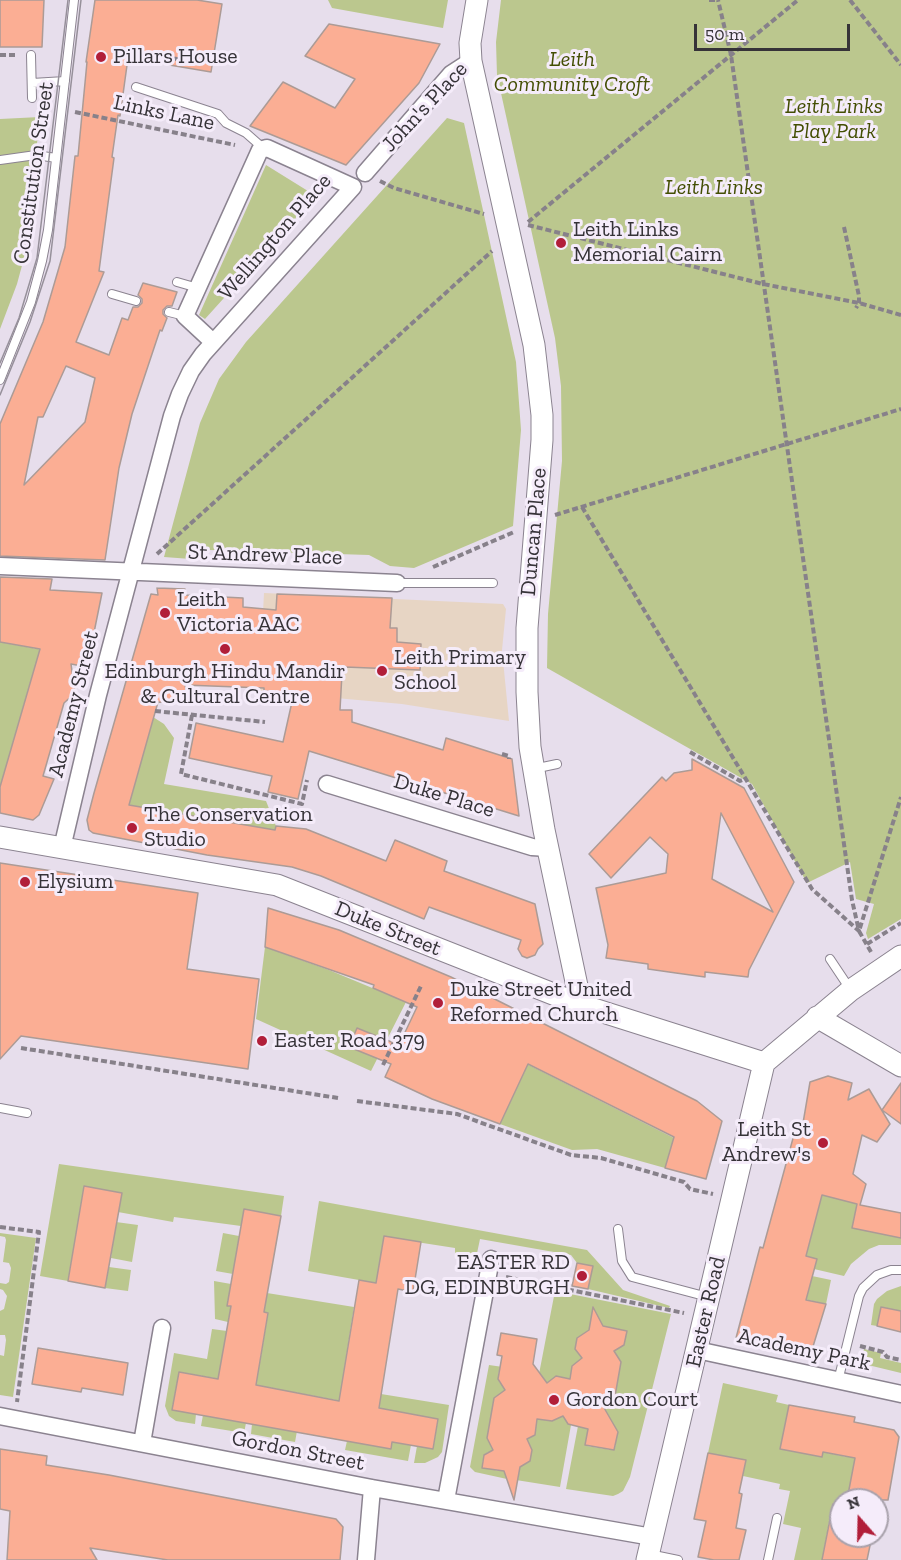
<!DOCTYPE html>
<html>
<head>
<meta charset="utf-8">
<style>
  body { margin:0 }
  #map { position:relative; width:901px; height:1560px; overflow:hidden; background:#e7deec; font-family:"Zilla Slab",serif }
  canvas { display:block }
  .north { position:absolute; left:829px; top:1488px; width:60px; height:60px; box-sizing:border-box; background:#f5ecfa; border:2px solid #a9a2ac; border-radius:50%; rotate:340deg; font-size:16px; font-weight:700; line-height:24px; text-align:center; color:#363338 }
  .north::after { content:''; display:block; margin:auto; width:21px; height:27px; background:#b11e39; clip-path:polygon(50% 0,100% 100%,50% 72%,0 100%) }
  .scale { position:absolute; left:694px; top:24px; width:156px; height:27px; box-sizing:border-box; border:3px solid #363338; border-top:0; padding-left:8px; font-size:18px; line-height:21px; white-space:nowrap; color:#363338; -webkit-text-stroke:4px #f5ecfa; paint-order:stroke }
</style>
</head>
<body>
<div id="map">
<canvas width="901" height="1560"></canvas>
<div class="north">N</div>
<div class="scale">50 m</div>
</div>
<script>
const g = document.querySelector('canvas').getContext('2d');
g.lineJoin = 'round';
function fill(path, color) { g.fillStyle = color; g.fill(path, 'evenodd'); }
const shape = rows => new Path2D(rows.map(r => 'M' + r).join(''));
function trace(path, color, width, dash) { g.strokeStyle = color; g.lineWidth = width; g.lineCap = dash ? 'butt' : 'round'; g.setLineDash(dash || []); g.stroke(path); }
function label(font, color, halo, rows, align = 'center') {
  g.font = font + ' "Zilla Slab",serif'; g.lineWidth = 6; g.setLineDash([]); g.textBaseline = 'middle'; g.strokeStyle = halo; g.fillStyle = color; for (const [text, x, y, turn = 0] of rows) {
    g.save(); g.translate(x, y); g.rotate((+turn || 0) * Math.PI / 180); g.textAlign = isNaN(turn) ? turn : align; if (halo) g.strokeText(text, 0, 0); g.fillText(text, 0, 0); g.restore();
  }
}
fill(shape([
  [264,593,503,604,506,609,502,650,509,721,402,704,259,691]
]), '#e7d5c4');
fill(shape([
  [328,0,448,0,443,28,332,8],
  [501,0,901,0,901,919,868,939,866,933,874,904,856,899,850,862,807,883,752,784,547,668,548,614,562,461,561,386,555,338,497,75,496,42],
  [40,117,24,258,17,284,0,329,0,119],
  [447,118,464,123,516,362,521,430,513,526,414,568,390,566,369,555,209,550,191,559,164,557,200,423,219,379,246,342],
  [266,165,316,196,205,319,199,315],
  [0,642,54,652,51,670,84,677,82,686,32,676,0,787],
  [153,717,164,724,174,738,164,784,266,801,276,826,275,830,128,805],
  [265,947,329,970,406,1002,371,1071,256,1019],
  [503,1052,674,1138,665,1168,597,1149,572,1150,500,1124,525,1071,502,1060],
  [59,1164,284,1196,281,1216,244,1209,241,1226,174,1217,173,1222,118,1212,121,1193,84,1186,68,1281,40,1276],
  [822,1195,857,1204,852,1228,901,1238,901,1245,879,1245,869,1249,851,1264,844,1276,814,1269,817,1259,806,1256],
  [319,1201,587,1250,623,1290,670,1306,669,1308,588,1289,592,1266,577,1263,571,1255,480,1239,476,1258,455,1254,455,1248,384,1237,376,1283,308,1271],
  [116,1222,138,1225,132,1262,111,1258],
  [0,1233,36,1238,13,1397,0,1395,0,1355,4,1356,6,1340,5,1335,0,1335,0,1311,4,1309,7,1296,3,1290,0,1289,0,1283,6,1284,9,1282,11,1268,9,1263,3,1262,6,1240,5,1237,0,1236],
  [223,1233,239,1236,233,1274,216,1271],
  [109,1267,131,1270,128,1291,105,1288],
  [812,1276,831,1280,826,1304,795,1297],
  [214,1281,231,1284,227,1305,231,1306,228,1322,215,1319],
  [901,1286,901,1311,882,1307,877,1326,871,1325,874,1304,877,1299,887,1291],
  [555,1291,671,1314,630,1477,623,1491,618,1494,613,1496,566,1489,578,1426,589,1425,586,1443,587,1446,612,1450,615,1448,617,1432,602,1414,615,1345,621,1347,624,1345,626,1333,623,1330,608,1327,585,1354,570,1379,556,1376,551,1385,541,1383,539,1374],
  [267,1293,354,1307,343,1377,382,1384,381,1394,449,1405,442,1452,438,1457,425,1463,414,1463,417,1446,433,1449,438,1419,293,1392,297,1431,295,1442,251,1434,252,1424,278,1389,179,1372,172,1409,196,1414,195,1424,176,1421,169,1416,165,1406,174,1353,207,1359,212,1329,227,1331,260,1362,268,1313,264,1312],
  [864,1349,881,1353,880,1358,901,1363,901,1373,868,1365,867,1359,862,1357],
  [489,1365,503,1367,499,1371,498,1379,500,1383,508,1384,506,1396,498,1395,494,1398,492,1410,495,1443,494,1453,488,1452,484,1455,482,1465,484,1468,500,1471,503,1468,507,1479,475,1472,470,1467],
  [723,1383,778,1395,776,1402,789,1405,781,1449,822,1457,823,1452,847,1457,849,1448,868,1452,847,1500,841,1500,841,1508,832,1506,822,1560,794,1560,801,1528,783,1524,790,1491,779,1489,780,1484,743,1476,745,1460,708,1453],
  [556,1413,568,1415,567,1422,571,1425,560,1487,516,1480,518,1479,521,1462,527,1463,530,1461,532,1450,530,1447,524,1445,526,1436,535,1435,537,1419,552,1421,554,1420],
  [203,1415,246,1423,244,1433,201,1426],
  [347,1441,391,1448,392,1442,411,1445,408,1461,345,1450]
]), '#bbc78e');
const building = shape([
  [0,0,44,0,42,47,0,47,0,0],
  [95,0,197,0,222,4,211,72,128,58,120,116,118,115,112,157,114,158,99,271,104,272,76,342,109,355,122,318,128,320,133,307,138,307,142,303,142,299,138,295,143,283,177,292,172,306,167,306,163,310,163,314,167,318,162,331,160,330,132,414,119,468,105,560,0,556,0,424,43,322,65,247,75,156,78,156,87,62,86,62,95,0],
  [66,366,95,378,85,422,24,485,38,417,43,417,66,366],
  [329,24,440,44,419,83,346,165,250,126,283,82,335,108,355,79,305,56,329,24],
  [0,577,52,579,50,590,102,593,87,667,71,664,75,693,64,703,43,776,54,779,39,815,33,820,0,813,0,787,40,649,0,642,0,577],
  [157,588,185,589,184,595,243,598,243,607,276,610,277,594,392,598,390,628,397,628,397,642,421,644,420,670,345,667,345,673,342,673,340,710,352,710,352,722,443,750,446,738,512,759,519,816,309,751,298,799,268,792,272,776,189,758,196,723,283,742,294,693,264,691,264,688,185,685,189,704,158,702,129,805,275,830,276,826,306,829,386,861,395,840,447,861,444,871,535,904,543,944,538,949,535,955,527,958,522,956,518,949,521,940,501,933,429,907,424,919,321,876,292,867,207,855,93,833,89,830,87,820,94,793,151,594,158,595,157,588],
  [692,759,744,788,794,882,749,970,748,977,705,972,705,977,676,973,648,969,648,964,606,958,608,945,596,888,666,873,668,854,650,837,611,878,589,854,662,777,666,781,674,773,692,770,692,759],
  [721,813,773,912,712,879,721,813],
  [0,863,198,893,187,969,259,979,248,1069,21,1036,0,1059,0,863],
  [268,908,339,930,451,977,697,1101,722,1121,706,1179,665,1168,674,1137,528,1064,500,1124,432,1099,385,1077,391,1064,349,1047,357,1028,399,1045,417,1007,373,988,374,985,265,947,268,908],
  [828,1076,852,1083,848,1100,869,1089,890,1124,877,1142,862,1135,853,1174,866,1184,860,1205,901,1213,901,1238,852,1228,857,1204,822,1195,806,1256,817,1259,806,1300,826,1304,811,1353,736,1338,760,1247,763,1248,795,1131,802,1129,810,1082,828,1076],
  [901,1083,901,1124,882,1110,901,1083],
  [84,1186,122,1193,105,1288,68,1281,84,1186],
  [244,1209,281,1216,264,1312,268,1313,256,1385,339,1401,359,1280,376,1283,384,1236,421,1242,413,1292,398,1289,379,1408,438,1419,433,1449,392,1442,391,1449,172,1410,179,1372,218,1379,231,1306,227,1306,244,1209],
  [577,1263,593,1266,588,1289,572,1286,577,1263],
  [593,1307,603,1326,627,1331,624,1345,614,1351,621,1362,614,1402,603,1406,618,1432,614,1450,585,1445,588,1429,568,1424,563,1416,552,1421,537,1419,535,1435,527,1439,532,1450,530,1461,520,1467,514,1500,504,1471,482,1468,484,1455,493,1450,487,1438,494,1398,505,1390,498,1379,502,1356,497,1355,501,1333,537,1339,533,1364,547,1383,556,1376,570,1379,572,1366,582,1358,575,1349,577,1338,589,1330,593,1307],
  [881,1307,901,1311,901,1332,877,1326,881,1307],
  [38,1348,128,1363,123,1395,82,1388,81,1392,32,1384,38,1348],
  [789,1405,855,1417,854,1422,894,1430,899,1437,888,1500,847,1500,855,1458,823,1452,822,1457,780,1449,789,1405],
  [0,1449,47,1456,46,1465,109,1475,336,1519,343,1527,340,1560,168,1560,90,1548,97,1560,7,1560,10,1511,0,1509,0,1449],
  [708,1453,746,1460,739,1493,742,1494,736,1528,746,1530,739,1560,714,1560,698,1557,706,1521,694,1519,708,1453],
  [833,1504,841,1505,841,1536,872,1536,867,1560,822,1560,833,1504]
]);
fill(building, '#fbae94');
trace(building, '#ac9b96', 1.5);
const service = shape([
  [31,55,32,98],
  [32,83,65,81],
  [136,87,218,114,226,123,246,133,263,148],
  [0,160,36,155,56,158],
  [177,282,198,288],
  [112,294,136,301],
  [169,312,185,316],
  [0,380,31,302,42,261,48,230,74,0],
  [397,583,493,583],
  [533,769,557,764],
  [830,959,850,989],
  [0,1108,27,1113],
  [618,1229,622,1261,632,1277,708,1297],
  [838,1381,859,1296,863,1288,877,1275,891,1270,901,1270],
  [649,1554,678,1560],
  [768,1560,777,1518]
]);
const minor = shape([
  [365,173,451,74,471,61],
  [0,566,397,583],
  [327,784,532,847,548,848],
  [62,848,98,695,172,416,180,394,191,371,203,354,353,187,267,148,260,150,185,316,213,342],
  [697,1350,901,1394],
  [0,1416,372,1488,652,1537],
  [142,1443,162,1328],
  [446,1500,491,1259],
  [366,1560,372,1488]
]);
const tertiary = shape([
  [477,0,470,43,471,61,534,345,542,415,542,440,527,628,527,692,530,747,544,830,581,1005],
  [0,837,277,885,581,1005,764,1063],
  [817,1017,901,1066],
  [764,1063,851,990,901,956],
  [647,1560,764,1063]
]);
trace(service, '#8b8390', 10);
trace(minor, '#8b8390', 19);
trace(tertiary, '#8b8390', 23);
trace(shape([
  [709,0,718,0],
  [850,0,901,65],
  [128,51,202,63],
  [0,55,18,55],
  [75,112,235,145],
  [380,181,394,188,484,214],
  [528,222,798,0],
  [528,225,763,284,859,303,901,315],
  [844,227,859,296,859,303,856,308],
  [582,507,812,889,859,931,852,900,731,55,718,0],
  [555,515,901,409],
  [157,554,492,251],
  [433,567,514,532],
  [155,711,265,722],
  [192,715,181,774,302,804,307,780],
  [690,752,740,781,745,779],
  [502,754,509,756,509,759],
  [867,944,901,923],
  [871,952,859,931,901,797],
  [21,1048,338,1098],
  [383,1065,421,986],
  [357,1101,457,1114,571,1155,601,1158,684,1182,690,1189,713,1194],
  [0,1227,39,1232,17,1402],
  [506,1277,684,1313],
  [860,1346,883,1352,887,1357,901,1360]
]), '#87818a', 4, [6, 3]);
trace(service, '#fff', 8);
trace(minor, '#fff', 16);
trace(tertiary, '#fff', 21);
trace(shape([
  [0,363,19,318,37,258,68,0],
  [0,395,30,322,50,261,81,0]
]), '#96909a', 1.5);
for (const [x, y, r, color] of [
  [101,57,6,"#b11e39"],
  [561,243,6,"#b11e39"],
  [165,613,6,"#b11e39"],
  [225,649,6,"#b11e39"],
  [382,671,6,"#b11e39"],
  [132,828,6,"#b11e39"],
  [25,882,6,"#b11e39"],
  [438,1003,6,"#b11e39"],
  [262,1041,6,"#b11e39"],
  [823,1143,6,"#b11e39"],
  [582,1276,6,"#b11e39"],
  [554,1400,6,"#b11e39"]
]) { const dot = new Path2D(); dot.arc(x, y, r, 0, 2 * Math.PI); g.fillStyle = color; g.fill(dot); trace(dot, '#f5ecfa', 2); }
label('22px', '#363338', '#f5ecfa', [
  ["Pillars House",113,57],
  ["Leith Links",573,230],
  ["Memorial Cairn",573,255],
  ["Leith",177,600],
  ["Victoria AAC",177,625],
  ["Leith Primary",394,658],
  ["School",394,683],
  ["Edinburgh Hindu Mandir",225,672,"center"],
  ["& Cultural Centre",225,697,"center"],
  ["The Conservation",144,815],
  ["Studio",144,840],
  ["Elysium",37,882],
  ["Duke Street United",450,990],
  ["Reformed Church",450,1015],
  ["Easter Road 379",274,1041],
  ["Leith St",811,1130,"right"],
  ["Andrew's",811,1155,"right"],
  ["EASTER RD",570,1263,"right"],
  ["DG, EDINBURGH",570,1288,"right"],
  ["Gordon Court",566,1400]
], 'left');
label('italic 22px', '#434e03', '#f5ecfa', [
  ["Leith",572,60],
  ["Community Croft",572,85],
  ["Leith Links",834,107],
  ["Play Park",834,132],
  ["Leith Links",714,188]
]);
label('22px', '#363338', '#f5ecfa', [
  ["John's Place",425,107,-47],
  ["Links Lane",164,113,12],
  ["Constitution Street",34,173,-82],
  ["Wellington Place",275,237,-49],
  ["Duncan Place",534,532,-85],
  ["St Andrew Place",265,555,2],
  ["Academy Street",74,704,-76],
  ["Duke Place",444,796,17],
  ["Duke Street",388,929,22],
  ["Easter Road",706,1312,-77],
  ["Academy Park",804,1350,12],
  ["Gordon Street",298,1451,11]
]);
</script>
</body>
</html>
